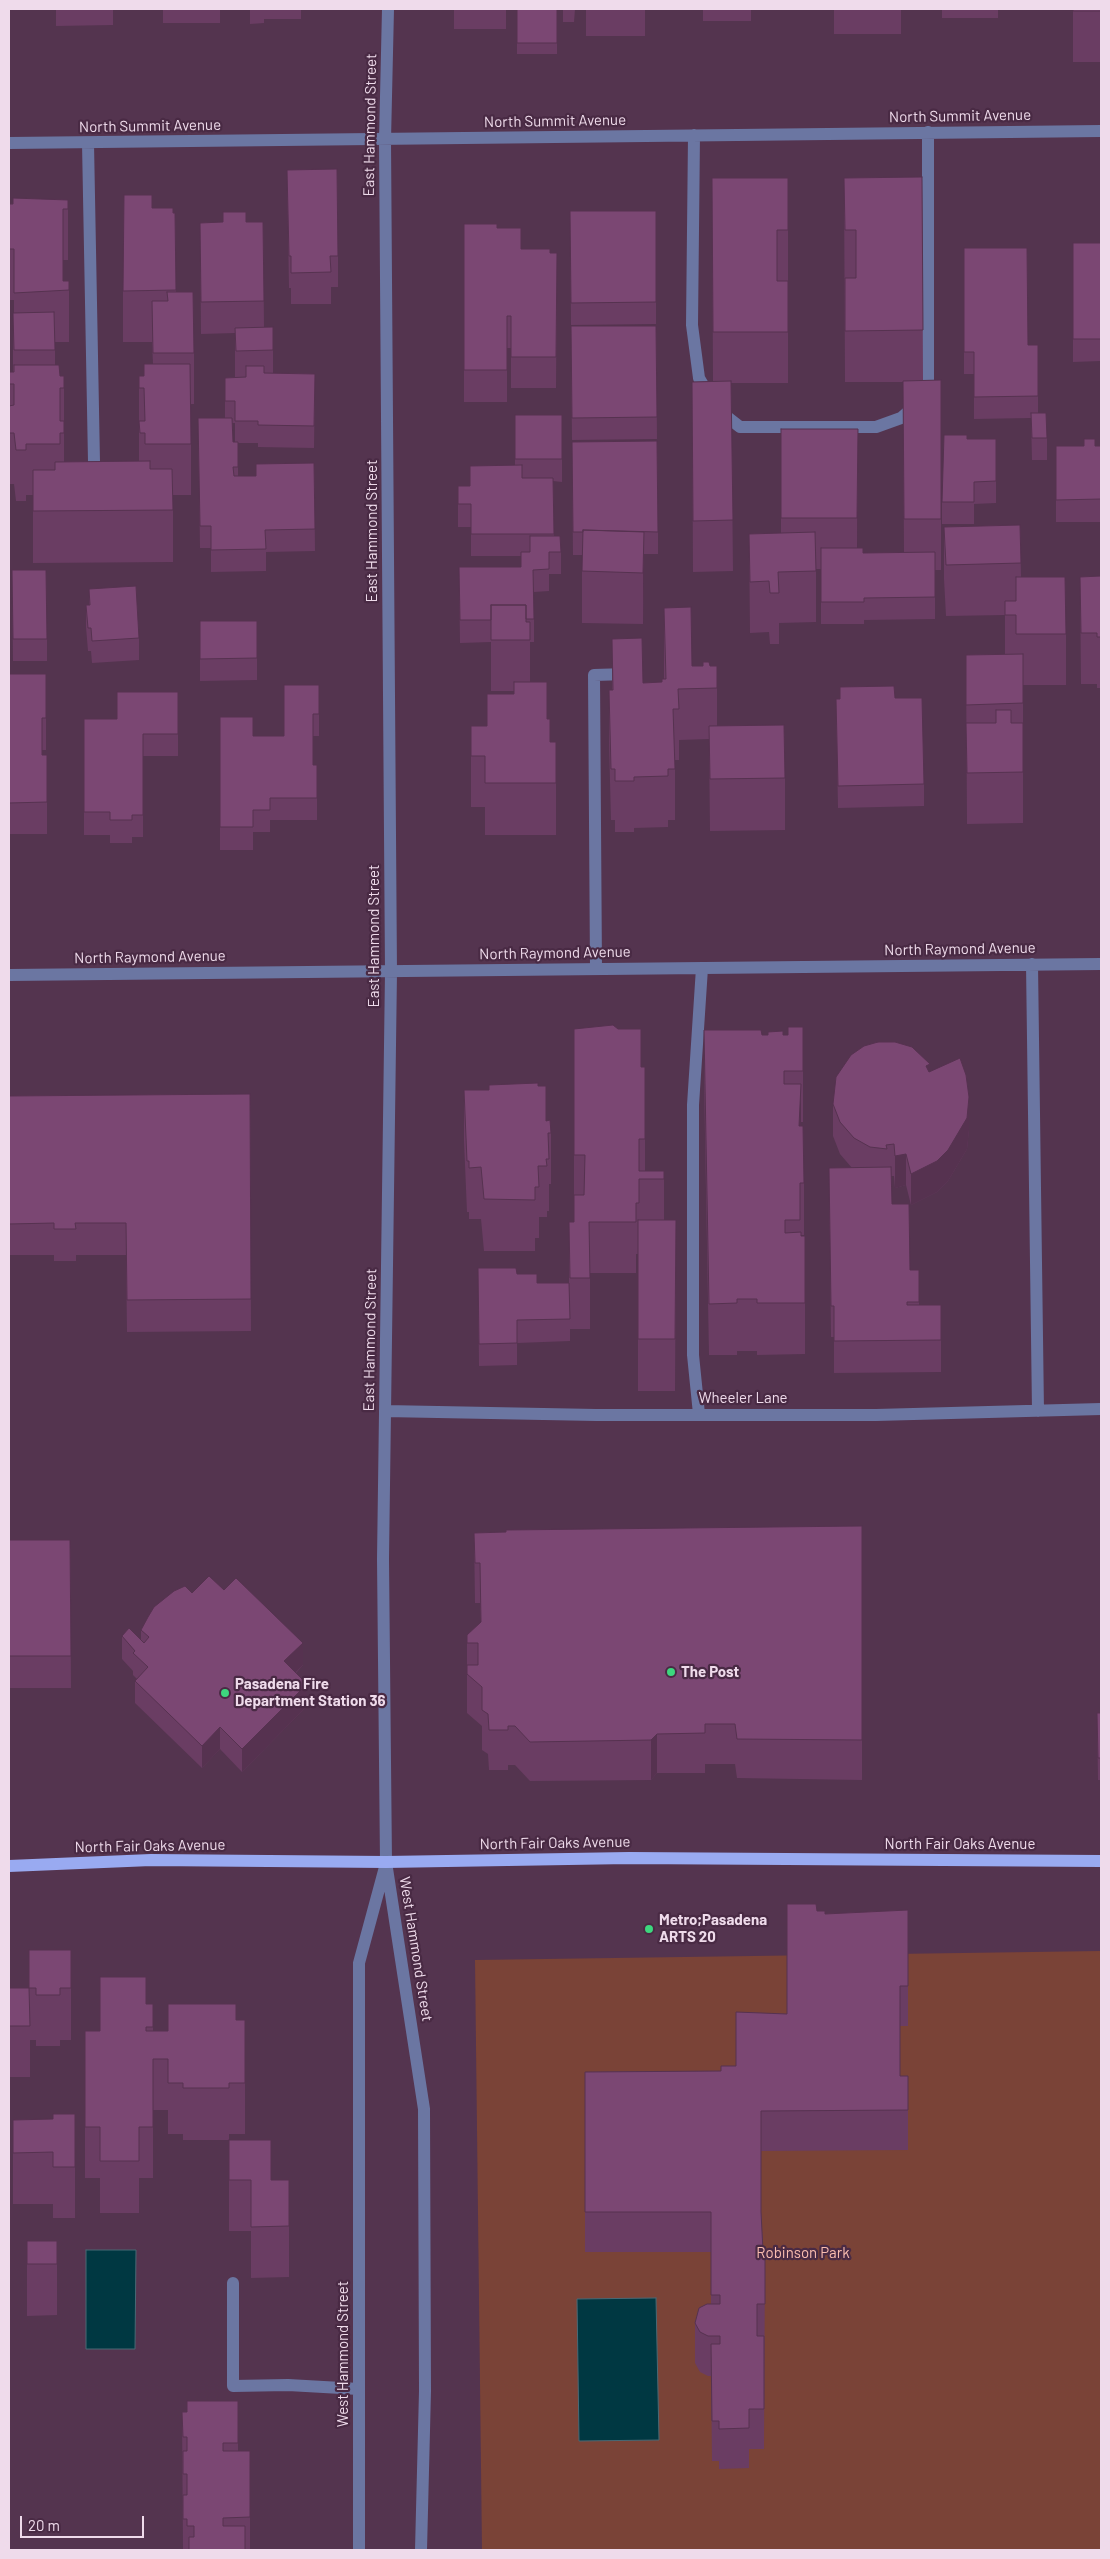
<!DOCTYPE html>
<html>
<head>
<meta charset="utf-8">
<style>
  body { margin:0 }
  #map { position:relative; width:1110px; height:2559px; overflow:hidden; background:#54344f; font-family:Barlow,sans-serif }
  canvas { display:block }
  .frame { position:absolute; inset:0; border:10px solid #efdbeb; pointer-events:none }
  .scale { position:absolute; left:20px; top:2516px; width:124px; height:22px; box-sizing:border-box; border:2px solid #efdbeb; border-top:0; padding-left:6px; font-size:15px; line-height:18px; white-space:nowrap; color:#efdbeb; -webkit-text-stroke:4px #492a44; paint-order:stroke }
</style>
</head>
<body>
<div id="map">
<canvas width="1110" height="2559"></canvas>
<div class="frame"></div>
<div class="scale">20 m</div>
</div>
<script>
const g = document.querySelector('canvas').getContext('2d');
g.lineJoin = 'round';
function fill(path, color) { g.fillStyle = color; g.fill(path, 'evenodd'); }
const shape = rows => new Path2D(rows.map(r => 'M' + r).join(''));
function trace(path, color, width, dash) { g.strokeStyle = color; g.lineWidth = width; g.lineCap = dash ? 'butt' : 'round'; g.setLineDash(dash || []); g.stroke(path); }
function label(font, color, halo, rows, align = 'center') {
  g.font = font + ' Barlow,sans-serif'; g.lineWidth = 4.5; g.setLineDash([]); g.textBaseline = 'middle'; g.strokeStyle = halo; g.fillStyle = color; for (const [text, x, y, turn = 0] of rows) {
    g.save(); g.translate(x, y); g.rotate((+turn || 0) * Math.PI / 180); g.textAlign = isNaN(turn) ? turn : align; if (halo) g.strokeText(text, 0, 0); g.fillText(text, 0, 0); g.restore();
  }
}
fill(shape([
  [1101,1951,1101,2550,482,2550,475,1960]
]), '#7a4337');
const water = shape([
  [86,2250,136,2250,135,2349,86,2349,86,2250],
  [656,2298,659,2440,579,2441,577,2299,656,2298]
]);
fill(water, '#003842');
trace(water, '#486975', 1);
trace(shape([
  [388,9,385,140,391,972,383,1559,386,1862,424,2109,425,2391,421,2550],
  [694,135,692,325,699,378,717,409,740,427,876,427,901,418,917,404,928,386,928,132],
  [9,143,1101,131],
  [88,143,94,462],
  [1032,964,1038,1411],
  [596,969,594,675,627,674],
  [9,975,1101,964],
  [385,1411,596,1415,876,1415,1101,1409],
  [699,1414,693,1355,693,1105,702,968],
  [233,2283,233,2386,288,2385,359,2389],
  [359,2550,359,1963,385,1867]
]), '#6b76a2', 12);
trace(shape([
  [9,1866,151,1860,386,1862,629,1858,1101,1861]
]), '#99aaf1', 12);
fill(shape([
  [56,9,113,9,113,25,56,26],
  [163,9,220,9,220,23,163,23],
  [250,9,301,9,301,19,264,19,264,23,250,24],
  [454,9,506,9,506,29,454,29],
  [517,9,557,9,557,54,517,54],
  [563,9,575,9,574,22,563,22],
  [586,9,645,9,645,36,586,36],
  [703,9,751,9,751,21,703,21],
  [834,9,901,9,901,34,834,34],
  [942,9,998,9,998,18,942,18],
  [1073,9,1101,9,1101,62,1073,62],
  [287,170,338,256,338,287,331,287,331,304,291,304,291,288,289,288],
  [922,177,923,380,941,380,941,570,935,570,935,619,864,620,864,624,821,624,821,569,816,569,816,622,779,623,779,644,770,644,769,632,750,633,749,534,781,533,781,429,858,429,857,548,863,553,904,553,903,382,845,382,844,178],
  [712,178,788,230,788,383,731,383,733,571,693,572,692,382,713,381],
  [68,200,68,260,63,260,63,281,69,281,69,342,55,342,55,365,60,376,64,376,64,462,139,461,139,376,144,376,153,364,152,342,123,342,123,291,152,208,175,213,176,292,194,353,194,404,191,404,191,495,173,495,173,562,33,563,33,495,26,495,26,501,16,501,14,484,9,484,9,372,13,372,13,313,14,313,14,300,9,300,9,204],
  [570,211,656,211,656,324,571,325],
  [223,222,263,222,264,327,273,327,273,373,315,374,314,448,258,447,258,443,238,443,238,476,256,476,314,463,315,551,266,552,266,571,211,572,211,548,200,548,198,418,225,418,225,378,235,377,235,333,201,334,200,223],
  [232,423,235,423,235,442,233,442],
  [464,224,497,228,521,249,550,253,557,253,556,388,511,388,511,348,507,348,507,402,464,402],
  [1073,243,1101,243,1101,361,1073,362],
  [964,248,1028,345,1038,345,1038,413,1047,438,1047,460,1032,460,1031,418,974,419,974,374,964,374],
  [656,326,657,439,572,440,571,348],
  [515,415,562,415,562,482,553,481,554,536,561,552,561,574,549,574,549,591,534,592,534,642,530,642,530,682,547,719,550,742,556,742,556,835,485,835,485,807,471,807,471,726,487,726,514,694,514,691,491,691,491,642,460,643,459,567,521,567,521,556,471,556,471,527,458,527,458,486,470,486,515,465],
  [967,439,996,439,996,503,974,504,974,524,942,524,942,502],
  [1056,446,1101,446,1101,522,1056,522],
  [572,464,658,532,658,554,644,554,643,624,582,623,582,555,573,555],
  [1020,525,1021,577,1066,634,1066,685,1023,685,1023,823,967,824,966,655,1005,654,1005,615,946,616,944,579,944,527],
  [12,570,47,639,47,661,13,661],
  [1101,576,1101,688,1097,688,1097,684,1081,684,1080,577],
  [89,589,139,638,139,660,92,663,91,651,88,651,86,627,86,605,89,605],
  [664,608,692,666,710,666,717,688,717,726,785,778,785,830,710,831,709,739,679,740,679,760,675,760,675,820,668,820,668,827,634,828,634,832,615,832,615,820,611,820,609,742,609,690,612,690,612,639,643,683,662,682,664,679],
  [200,621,257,621,257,680,200,681],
  [9,674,46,674,46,750,42,750,42,755,47,755,47,834,9,834],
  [319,685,319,736,313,736,313,765,317,765,317,820,270,820,270,832,253,832,253,850,220,850,220,717,253,736,284,736],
  [178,692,178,756,143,756,143,837,132,837,132,843,110,843,110,835,84,835,84,719,117,719],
  [895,698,924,784,924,806,838,808,836,699],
  [803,1027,803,1122,801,1122,801,1126,804,1183,804,1235,801,1235,805,1303,805,1354,757,1355,757,1351,737,1351,737,1355,709,1355,704,1081,704,1030,762,1035,768,1035,768,1032,783,1035,788,1035],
  [574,1029,641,1067,645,1067,645,1171,664,1171,664,1220,676,1220,675,1391,638,1391,638,1254,636,1254,636,1273,590,1273,590,1329,570,1329,570,1341,517,1343,517,1365,479,1366,478,1268,517,1274,537,1283,569,1300,569,1222,574,1222],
  [930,1071,969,1129,967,1149,948,1181,937,1192,911,1205,906,1185,895,1188,894,1176,891,1176,892,1204,910,1270,919,1270,919,1305,941,1305,941,1372,834,1373,834,1337,831,1337,829,1168,852,1168,840,1154,833,1136,833,1104],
  [538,1086,546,1121,551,1133,551,1184,549,1184,549,1211,547,1211,547,1217,539,1217,539,1238,535,1238,535,1251,484,1251,481,1219,469,1219,469,1212,467,1212,464,1141,464,1090,489,1090],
  [250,1094,251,1331,127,1332,126,1255,76,1255,76,1261,54,1261,54,1255,9,1255,9,1096],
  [862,1526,862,1780,737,1778,735,1764,705,1764,705,1773,657,1773,651,1780,530,1781,515,1765,508,1765,508,1770,489,1770,488,1754,482,1750,482,1726,467,1713,467,1635,481,1623,480,1603,475,1603,474,1533],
  [9,1540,70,1540,71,1688,9,1688],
  [192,1593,303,1665,296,1673,307,1706,242,1772,220,1749,202,1768,135,1703,135,1681,137,1679,133,1675,133,1671,122,1659,122,1636,141,1641,141,1630],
  [1097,1713,1101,1713,1101,1780,1098,1780],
  [908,1910,908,2026,900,2026,900,2076,908,2110,908,2150,761,2151,761,2212,763,2251,765,2252,764,2449,749,2449,749,2468,719,2469,719,2461,712,2461,711,2376,708,2376,700,2372,695,2363,695,2323,711,2304,711,2252,585,2252,585,2072,721,2071,736,2066,787,2014,817,1911,825,1914],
  [71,1950,71,2040,60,2040,60,2046,36,2046,36,2040,30,2040,30,2077,9,2077,9,1988,29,1988],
  [146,2004,153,2004,153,2031,168,2031,236,2020,245,2083,245,2134,229,2134,229,2140,183,2140,183,2134,168,2134,168,2110,153,2110,153,2178,139,2178,139,2213,100,2213,100,2178,85,2178,85,2031,100,2031],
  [75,2114,75,2218,53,2218,53,2204,13,2204,13,2120,53,2119],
  [229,2140,271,2180,289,2180,289,2277,251,2278,251,2231,229,2231],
  [27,2241,57,2241,57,2315,27,2316],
  [238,2401,238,2451,250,2451,250,2550,183,2550,182,2412,187,2412]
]), '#6a3d63');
fill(shape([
  [858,429,858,480,857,570,857,518],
  [644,532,644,583,643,624,643,573],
  [930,1064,930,1096,926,1066],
  [801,1084,801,1135,799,1126],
  [969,1097,969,1129,967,1149,948,1181,937,1192,911,1205,911,1174],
  [906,1154,906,1185,895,1188,895,1156],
  [303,1643,303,1665,284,1684,284,1661],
  [307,1684,307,1706,242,1772,242,1749],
  [220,1727,220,1749,202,1768,202,1746],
  [657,1734,657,1773,651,1780,651,1740]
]), '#563250');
const building = shape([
  [517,9,557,9,557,43,517,43,517,9],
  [1073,9,1101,9,1101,11,1073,11,1073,9],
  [337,169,338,256,330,256,331,272,291,273,291,256,289,256,287,170,337,169],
  [922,177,923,330,845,331,845,278,856,278,856,230,845,230,844,178,922,177],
  [712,178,788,178,788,230,777,230,777,281,788,281,788,332,713,332,712,178],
  [124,195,152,195,152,208,173,208,173,213,175,213,176,290,123,291,124,195],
  [13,198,68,200,68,209,63,209,63,281,69,281,69,290,14,293,14,249,9,249,9,204,13,204,13,198],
  [570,211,656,211,656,302,571,303,570,211],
  [223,212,246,212,246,222,263,222,264,301,201,302,200,223,223,222,223,212],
  [464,224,497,224,497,228,521,228,521,249,550,249,550,253,557,253,556,357,511,357,511,316,507,316,507,370,464,370,464,224],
  [1073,243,1101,243,1101,339,1073,339,1073,243],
  [964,248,1027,248,1028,345,1038,345,1038,396,974,397,974,352,964,352,964,248],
  [167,292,193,292,194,353,153,353,152,301,168,301,167,292],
  [54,312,55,350,14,350,13,313,54,312],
  [571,326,656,326,657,417,572,418,571,326],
  [273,327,273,350,236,351,235,328,273,327],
  [144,364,190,364,191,444,145,444,145,433,140,433,139,421,145,421,144,388,139,388,139,376,144,376,144,364],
  [14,365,59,365,60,376,64,376,64,388,60,388,60,421,64,421,64,433,60,433,60,444,26,444,26,450,16,450,14,433,9,433,9,406,14,405,14,384,9,384,9,372,14,372,14,365],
  [246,366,264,366,264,373,315,374,314,426,258,425,258,421,235,421,235,401,225,401,225,378,246,377,246,366],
  [941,380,941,519,904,519,903,381,941,380],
  [731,381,733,520,693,521,692,382,731,381],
  [1031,413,1046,413,1047,438,1032,438,1031,413],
  [515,415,562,415,562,459,515,459,515,415],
  [198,418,232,418,233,442,238,442,238,467,233,467,234,476,256,476,256,464,314,463,315,529,265,530,266,549,211,550,211,526,200,526,198,418],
  [781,429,858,429,857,518,781,518,781,429],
  [944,435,967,435,967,439,996,439,996,481,974,482,974,502,942,502,944,435],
  [1084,439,1095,439,1095,446,1101,446,1101,499,1056,500,1056,446,1084,446,1084,439],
  [657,441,658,532,583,530,583,532,573,532,572,442,657,441],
  [150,461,150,469,172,469,173,510,33,511,33,470,55,470,55,462,150,461],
  [522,465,522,478,553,478,554,534,471,534,471,504,458,504,458,486,470,486,470,466,522,465],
  [1020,525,1021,563,946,565,944,527,1020,525],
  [583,530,644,532,643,573,582,571,583,530],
  [815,532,816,571,778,572,779,593,770,593,769,581,750,582,749,534,815,532],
  [530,536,560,536,561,552,549,552,549,569,533,570,534,619,526,619,526,605,491,605,491,620,460,620,459,567,521,567,521,552,530,552,530,536],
  [821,548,863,548,863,553,935,552,935,597,864,598,864,602,821,602,821,548],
  [12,570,46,570,47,639,13,639,12,570],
  [1101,576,1101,637,1097,637,1097,633,1081,633,1080,577,1101,576],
  [1016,577,1065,577,1066,634,1016,634,1016,615,1005,615,1005,601,1016,601,1016,577],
  [136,586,139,638,92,641,91,628,88,628,86,605,90,605,89,589,136,586],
  [491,605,526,605,526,622,530,622,530,640,491,640,491,605],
  [691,607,692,666,703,666,703,662,709,662,710,666,717,666,717,688,678,689,679,709,673,709,675,769,668,769,668,776,634,777,634,781,615,781,615,769,611,769,609,690,613,690,612,639,642,638,643,683,662,682,662,679,666,679,664,608,691,607],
  [200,621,257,621,257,658,200,659,200,621],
  [1023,654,1023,703,966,705,966,655,1023,654],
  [9,674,46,674,46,718,42,718,42,755,47,755,47,802,9,803,9,674],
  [514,682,547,682,547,719,550,719,550,742,556,742,556,783,485,783,485,756,471,756,471,726,487,726,487,694,514,694,514,682],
  [284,685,319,685,319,714,313,714,313,765,317,765,317,798,270,798,270,810,253,810,253,827,220,827,220,717,253,717,253,736,284,736,284,685],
  [894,686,895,698,922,698,924,784,838,786,836,699,840,699,840,687,894,686],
  [117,692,178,692,178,734,143,734,143,815,132,815,132,820,110,820,110,812,84,812,84,719,117,719,117,692],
  [996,710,1011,710,1011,723,1023,723,1023,772,967,773,966,723,996,723,996,710],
  [784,725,785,778,710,779,709,726,784,725],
  [613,1025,618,1029,641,1029,641,1067,645,1067,645,1139,639,1139,639,1171,664,1171,664,1179,639,1179,639,1203,636,1203,636,1222,589,1222,590,1278,570,1278,569,1222,574,1222,574,1195,584,1195,585,1155,574,1155,574,1029,613,1025],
  [788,1027,803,1027,803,1071,784,1071,784,1084,801,1084,799,1126,803,1126,804,1183,800,1183,800,1220,785,1220,785,1233,801,1232,801,1236,805,1236,805,1303,757,1303,757,1299,737,1299,737,1303,709,1304,704,1030,761,1030,762,1035,768,1035,768,1032,783,1031,783,1035,788,1035,788,1027],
  [878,1042,895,1042,912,1047,930,1064,926,1066,929,1072,960,1058,966,1075,969,1097,967,1118,948,1150,937,1161,911,1174,906,1154,895,1156,894,1144,886,1145,887,1149,870,1147,854,1138,840,1122,833,1104,836,1077,851,1055,864,1046,878,1042],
  [538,1083,538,1086,546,1086,546,1121,550,1120,551,1133,548,1133,549,1159,546,1159,547,1166,538,1166,539,1187,535,1187,535,1200,484,1199,481,1167,469,1168,469,1161,467,1161,464,1090,489,1090,489,1085,538,1083],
  [250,1094,251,1299,127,1300,126,1223,75,1223,76,1229,54,1229,54,1223,9,1224,9,1096,250,1094],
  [891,1167,892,1204,909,1204,910,1270,919,1270,919,1302,907,1302,907,1305,941,1305,941,1340,834,1341,834,1306,831,1306,829,1168,891,1167],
  [638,1220,676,1220,675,1339,638,1339,638,1220],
  [478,1268,516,1268,517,1274,537,1274,537,1283,569,1283,570,1319,517,1320,517,1343,479,1344,478,1268],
  [862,1526,862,1740,737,1739,735,1724,705,1724,705,1733,657,1734,651,1740,530,1742,515,1726,508,1726,508,1730,489,1730,488,1714,482,1710,482,1687,467,1674,467,1665,478,1665,478,1643,467,1643,467,1635,481,1622,480,1563,475,1563,474,1533,506,1532,506,1530,862,1526],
  [9,1540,70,1540,71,1656,9,1656,9,1540],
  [209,1576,224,1590,236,1578,303,1643,284,1661,307,1684,242,1749,220,1727,202,1746,135,1681,148,1667,133,1653,135,1651,122,1636,129,1628,144,1643,149,1637,141,1630,148,1617,154,1607,174,1591,185,1586,192,1593,209,1576],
  [1097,1713,1101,1713,1101,1758,1098,1758,1097,1713],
  [787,1904,816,1904,817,1911,825,1911,825,1914,908,1910,908,1986,900,1986,900,2076,908,2076,908,2110,761,2111,761,2212,763,2251,765,2252,765,2304,757,2304,757,2336,764,2336,764,2409,749,2409,749,2428,719,2429,719,2421,712,2421,711,2344,720,2344,720,2336,708,2336,700,2332,695,2323,699,2308,707,2304,720,2304,720,2295,711,2295,711,2212,585,2212,585,2072,721,2071,721,2066,736,2066,736,2012,787,2014,787,1904],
  [29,1950,71,1950,71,1988,60,1988,60,1995,36,1995,36,1988,29,1988,29,1950],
  [100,1977,146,1977,146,2004,153,2004,153,2027,146,2027,146,2031,168,2031,168,2004,236,2004,236,2020,245,2020,245,2083,229,2083,229,2088,183,2088,183,2083,168,2083,168,2059,153,2059,153,2127,139,2127,139,2161,100,2161,100,2127,85,2127,85,2031,100,2031,100,1977],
  [9,1988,29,1988,30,2026,9,2026,9,1988],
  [53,2114,75,2114,75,2167,53,2167,53,2152,13,2153,13,2120,53,2119,53,2114],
  [229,2140,271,2140,271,2180,289,2180,289,2226,251,2227,251,2180,229,2180,229,2140],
  [27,2241,57,2241,57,2264,27,2264,27,2241],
  [187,2401,238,2401,238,2443,223,2443,223,2451,250,2451,250,2517,223,2518,223,2526,245,2526,245,2550,189,2550,189,2537,194,2537,194,2526,187,2526,187,2519,183,2519,183,2495,187,2495,187,2474,183,2474,183,2451,187,2451,187,2437,183,2437,182,2412,187,2412,187,2401]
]);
fill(building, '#7b4773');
trace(building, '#563250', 1);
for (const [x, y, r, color] of [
  [671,1672,5,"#3dd77e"],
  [225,1693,5,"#3dd77e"],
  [649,1929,5,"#3dd77e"]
]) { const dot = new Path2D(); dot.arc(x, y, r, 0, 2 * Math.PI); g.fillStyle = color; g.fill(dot); trace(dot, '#492a44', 2); }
label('15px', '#efdbeb', '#492a44', [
  ["North Summit Avenue",960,116,-1],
  ["North Summit Avenue",555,121,-1],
  ["East Hammond Street",370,125,-89],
  ["North Summit Avenue",150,126,-1],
  ["East Hammond Street",372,531,-90],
  ["East Hammond Street",374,936,-90],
  ["North Raymond Avenue",960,949,-1],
  ["North Raymond Avenue",555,953,-1],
  ["North Raymond Avenue",150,957,-1],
  ["East Hammond Street",370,1340,-89],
  ["Wheeler Lane",743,1398],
  ["North Fair Oaks Avenue",555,1843,-1],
  ["North Fair Oaks Avenue",960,1844],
  ["North Fair Oaks Avenue",150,1846,-1],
  ["West Hammond Street",416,1949,81],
  ["West Hammond Street",343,2354,-90]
]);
label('bold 15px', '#efdbeb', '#492a44', [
  ["The Post",681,1672],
  ["Pasadena Fire",235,1684],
  ["Department Station 36",235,1701],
  ["Metro;Pasadena",659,1920],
  ["ARTS 20",659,1937]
], 'left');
label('15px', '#fabdaf', '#492a44', [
  ["Robinson Park",803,2253]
]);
</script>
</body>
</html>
